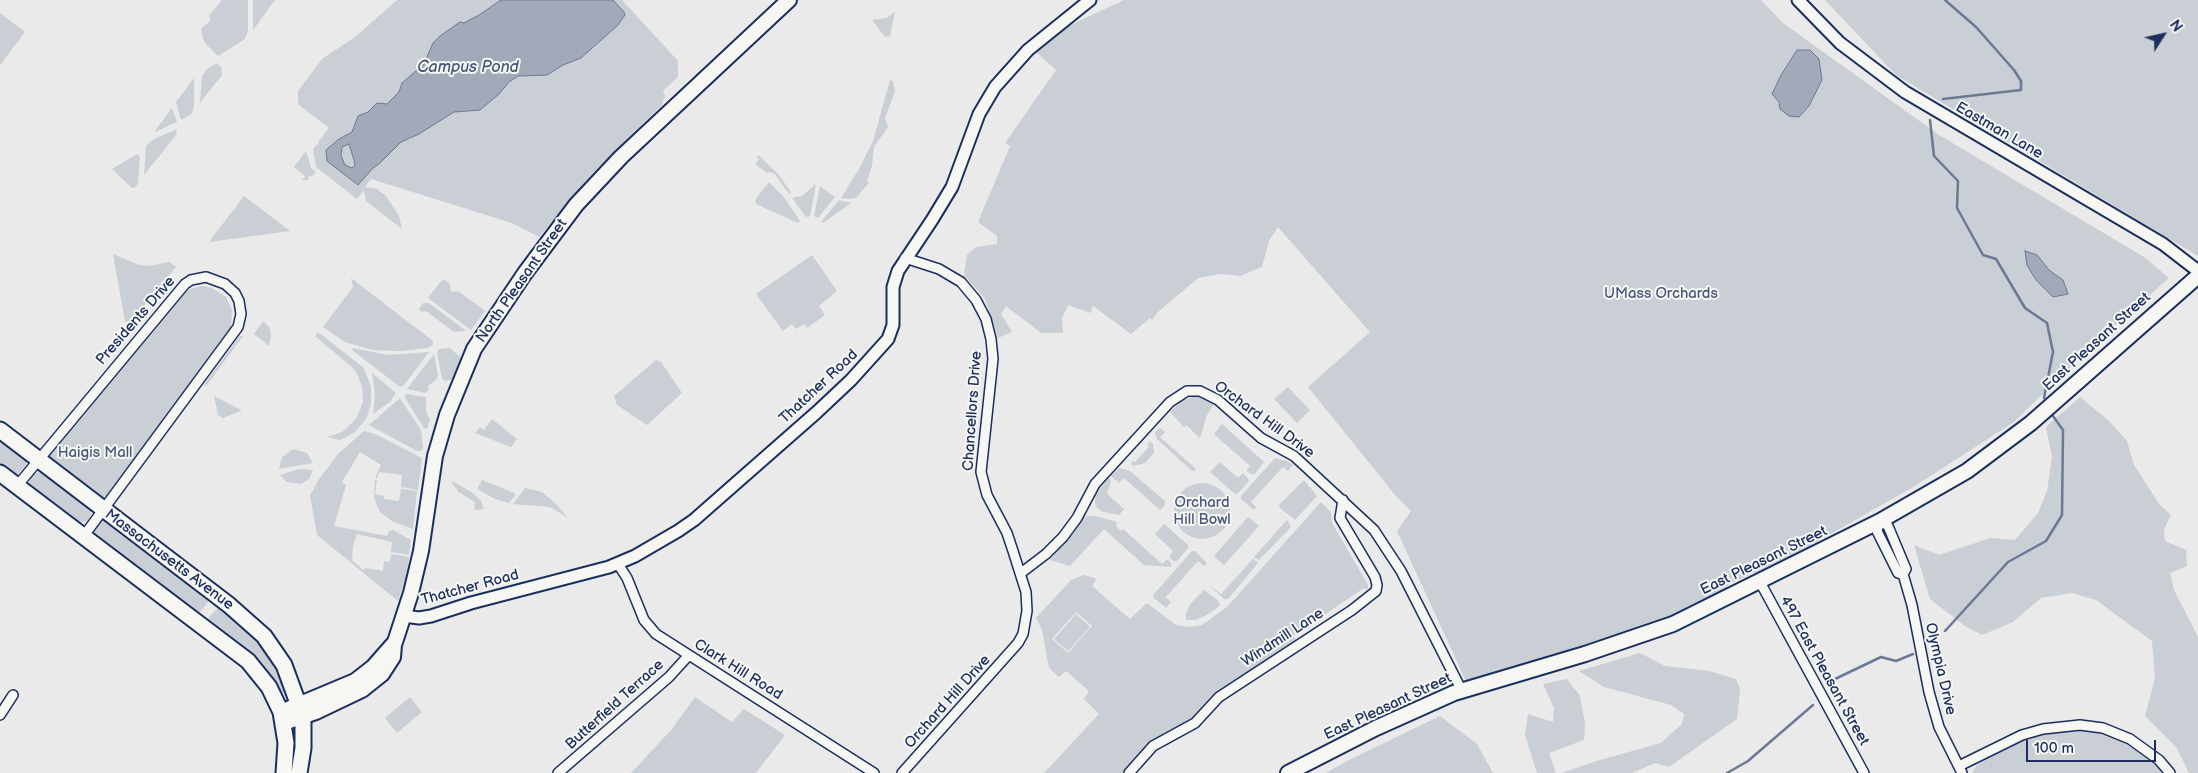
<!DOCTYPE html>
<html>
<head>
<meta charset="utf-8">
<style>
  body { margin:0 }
  #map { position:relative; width:2198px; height:773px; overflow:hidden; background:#e9eae9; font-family:"Balsamiq Sans",sans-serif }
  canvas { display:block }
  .north { position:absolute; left:2138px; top:10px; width:50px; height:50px; -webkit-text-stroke:4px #f6f6f2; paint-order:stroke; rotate:55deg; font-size:14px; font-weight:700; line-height:20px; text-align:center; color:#1b2f5e }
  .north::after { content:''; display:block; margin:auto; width:18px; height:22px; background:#1b2f5e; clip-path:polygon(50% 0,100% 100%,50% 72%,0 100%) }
  .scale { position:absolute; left:2026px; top:740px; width:130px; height:22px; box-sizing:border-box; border:2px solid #1b2f5e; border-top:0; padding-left:6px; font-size:15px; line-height:18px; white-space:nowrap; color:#1b2f5e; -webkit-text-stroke:4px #f6f6f2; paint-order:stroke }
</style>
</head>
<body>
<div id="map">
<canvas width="2198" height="773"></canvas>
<div class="north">N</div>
<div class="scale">100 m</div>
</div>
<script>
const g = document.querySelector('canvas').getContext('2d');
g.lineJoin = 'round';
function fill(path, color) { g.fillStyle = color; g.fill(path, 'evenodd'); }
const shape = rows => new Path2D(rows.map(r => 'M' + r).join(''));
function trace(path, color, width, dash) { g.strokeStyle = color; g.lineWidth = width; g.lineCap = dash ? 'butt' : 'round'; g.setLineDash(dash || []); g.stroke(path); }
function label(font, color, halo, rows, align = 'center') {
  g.font = font + ' "Balsamiq Sans",sans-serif'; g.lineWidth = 4; g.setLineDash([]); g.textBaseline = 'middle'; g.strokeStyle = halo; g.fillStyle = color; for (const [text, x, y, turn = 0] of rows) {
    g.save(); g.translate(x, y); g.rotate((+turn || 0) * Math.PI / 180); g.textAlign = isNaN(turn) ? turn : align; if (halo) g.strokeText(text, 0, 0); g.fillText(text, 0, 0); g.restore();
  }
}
fill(shape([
  [222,0,248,0,248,30,245,39,218,56,206,44,203,39,201,29,210,21,209,16],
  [253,0,275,0,253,30],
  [397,0,622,0,678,61,678,77,663,91,665,96,662,105,591,175,539,237,512,223,371,179,365,187,377,189,386,196,399,216,402,229,366,201,364,190,357,199,316,167,313,149,317,144,319,145,318,142,329,128,298,104,298,91,322,59,355,37],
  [1124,0,1761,0,1783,23,1939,135,2144,257,2169,278,2090,348,2014,422,1915,486,1771,568,1763,572,1754,573,1729,584,1718,596,1659,622,1466,681,1397,531,1411,511,1396,496,1308,387,1370,332,1278,227,1269,241,1262,267,1240,276,1221,274,1198,278,1158,312,1152,320,1150,318,1131,334,1093,306,1091,313,1068,305,1062,318,1063,333,1041,333,1006,306,1001,314,1012,332,998,338,985,299,964,275,967,255,976,247,997,244,997,236,978,222,1010,146,1005,143,1056,70,1036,52,1062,29],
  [1825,0,2198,0,2198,256,1896,75],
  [895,11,890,36,885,37,872,20,887,18],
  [0,13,25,32,0,65],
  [217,63,221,67,222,75,200,103,202,76,207,69],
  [194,78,194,106,192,114,181,120,176,102],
  [890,80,893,81,895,91,885,118,888,127,874,147,872,166,867,180,869,183,856,198,849,199,841,198,859,169,873,141],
  [172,108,177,122,155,132,155,131],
  [177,129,176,135,144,175,146,146,154,139],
  [306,151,311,168,316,172,312,176,308,177,308,180,302,180,305,176,294,167],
  [137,154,140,157,138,183,136,187,132,188,112,169],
  [758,155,778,174,791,192,789,194,775,174,769,172,767,173,755,164,759,159,757,157],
  [769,182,783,196,800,221,798,223,756,204,755,200],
  [816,184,810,216,806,217,792,198,802,196],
  [820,186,835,197,818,218,814,216],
  [244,196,290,231,209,242,218,230],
  [839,200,851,203,823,223,821,222],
  [113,254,139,265,149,266,169,262,176,267,129,324,125,321],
  [812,255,837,291,819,306,825,315,807,328,804,324,796,329,792,324,783,331,756,294],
  [351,278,433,341,433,345,428,348,402,351,372,350,345,342,323,327,353,287],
  [443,279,450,284,451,292,458,291,485,311,471,330,428,298],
  [202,286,212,288,226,297,232,310,231,327,106,496,101,498,50,460,50,453,180,295,190,289],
  [423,303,429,303,466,331,454,332,426,311,422,312,419,309],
  [263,321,270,328,271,337,269,346,254,334],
  [318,332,364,368,371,387,371,405,366,419,355,432,340,440,327,437,342,432,356,419,363,402,362,387,358,375,352,367,315,336],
  [240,336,243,336,207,385,203,386],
  [353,348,388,355,429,352,404,385,400,387,352,350],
  [450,348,461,358,452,379,446,381,442,379,437,352,439,349],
  [434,354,438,375,436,380,428,386,429,389,425,393,407,389],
  [656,360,661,362,682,393,647,425,617,405,614,396],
  [372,373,396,393,390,402,373,414,375,393],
  [1288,387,1310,410,1297,423,1274,399],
  [406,394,426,397,426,412,430,420,427,429,424,428,405,398],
  [214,396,241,410,241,411,223,418,218,415],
  [1197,396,1204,397,1215,403,1207,415,1200,438,1186,425,1184,427,1170,412,1181,401],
  [2080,397,2109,421,2127,441,2134,465,2159,504,2171,515,2164,529,2165,541,2186,550,2187,566,2170,573,2174,590,2198,637,2198,773,2189,773,2176,747,2145,716,2155,678,2152,641,2096,600,2072,593,2041,598,2013,622,1982,635,1965,626,1930,599,1914,545,1939,555,1991,538,2015,540,2038,513,2047,491,2052,457,2046,427],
  [400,398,421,430,423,448,421,451,417,451,369,425],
  [492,419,517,439,511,447,475,433,480,427,484,430],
  [1222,424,1264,462,1254,475,1246,471,1250,466,1214,434],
  [1160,428,1165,432,1160,437,1196,469,1195,471,1192,471,1157,439,1155,432],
  [364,431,375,434,422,458,418,490,401,487,402,475,379,472,377,478,375,478,381,465,360,452,342,482,346,485,334,526,387,536,389,531,393,530,411,540,409,555,391,552,392,542,357,534,353,546,352,560,363,570,365,568,383,571,384,561,390,562,391,554,409,557,406,577,398,601,317,535,310,495,312,492,319,479,339,453],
  [0,437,27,459,26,465,17,475,14,475,0,466],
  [1150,441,1153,444,1154,453,1145,463,1133,466,1131,463,1133,461,1135,462,1149,447,1147,445],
  [293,449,307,453,313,463,279,469,282,457],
  [1275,458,1289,462,1293,465,1288,471,1283,467,1251,502,1256,507,1254,510,1241,499,1241,496],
  [1220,462,1238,478,1243,473,1248,478,1249,481,1238,493,1235,494,1210,472],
  [1119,468,1130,471,1165,501,1165,505,1160,510,1124,478,1119,483,1111,476],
  [299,469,313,470,309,479,301,484,287,482,280,475],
  [43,471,90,508,91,514,87,521,75,523,30,487,29,483,33,474],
  [1109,478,1111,481,1107,494,1124,509,1119,515,1103,512,1097,508,1095,503,1096,491,1098,491],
  [375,480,377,480,375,494,384,496,384,499,399,501,401,489,417,491,413,529,392,521,380,512,374,498],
  [482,480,500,487,516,494,509,503,495,499,477,489],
  [1304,480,1317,496,1295,520,1280,508,1279,505],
  [452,481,473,493,481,501,484,509,474,510,475,502,457,491,458,490,453,485],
  '1174 511a28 28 0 1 1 56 0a28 28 0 1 1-56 0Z',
  [525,488,542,492,555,503,568,518,550,507,513,504],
  [1321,502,1331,512,1332,523,1368,585,1368,588,1366,590,1364,588,1293,636,1297,641,1215,694,1187,725,1150,744,1125,773,1044,773,1099,714,1084,699,1089,691,1066,671,1059,677,1049,668,1042,630,1036,618,1071,580,1084,575,1095,578,1096,580,1092,586,1130,619,1147,603,1176,625,1188,627,1202,625,1227,607],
  [1076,612,1092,626,1068,653,1052,639],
  [1088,516,1096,516,1117,522,1116,526,1121,531,1123,529,1162,564,1167,559,1171,563,1171,567,1144,565,1104,529,1070,566,1050,560,1083,518],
  [1248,517,1259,526,1224,565,1214,556],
  [107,520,207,597,208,602,201,611,197,614,93,535,93,531,101,521],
  [1287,520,1291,527,1259,560,1254,557],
  [1164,524,1188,545,1188,548,1177,561,1173,561,1169,557,1173,551,1155,534],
  [1192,551,1195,551,1207,563,1204,566,1198,561,1166,597,1171,602,1166,608,1154,598,1153,595],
  [1253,559,1258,563,1228,599,1224,599,1209,585,1221,594],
  [1204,590,1218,600,1220,606,1205,616,1195,620,1186,620,1186,614,1190,604],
  [219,607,244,624,271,653,289,690,282,693,272,677,254,657,222,630,215,629,208,623,209,617],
  [1076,614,1090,627,1068,651,1054,639],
  [1640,653,1665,666,1709,671,1736,679,1740,689,1737,719,1669,767,1655,763,1632,773,1562,773,1593,762,1661,743,1682,724,1684,714,1671,705,1604,687,1579,671],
  [1567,679,1580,696,1585,724,1584,740,1549,753,1556,773,1537,773,1525,735,1528,714,1553,722,1554,708,1543,684],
  [410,697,422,712,397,733,385,718],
  [695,697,732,722,744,709,785,735,756,773,631,773,672,729],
  [1440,716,1477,744,1493,773,1326,773,1349,760],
  [2077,727,2106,733,2128,743,2154,762,2163,773,1972,773,1977,765,2004,749,2045,732]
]), '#caced5');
const water = shape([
  [501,0,613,0,624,12,625,15,618,25,581,58,563,65,547,75,518,76,509,82,499,94,480,110,454,112,419,134,401,142,379,164,373,168,358,185,327,161,326,150,339,139,352,132,358,116,368,112,377,103,387,104,399,92,402,83,424,64,433,43,440,36,460,22,464,23,479,15,501,0],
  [349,144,354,160,355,165,352,168,345,165,341,156,342,147,349,144],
  [1797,50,1810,50,1819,59,1822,80,1809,106,1799,117,1789,116,1780,109,1779,102,1772,94,1781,75,1797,50],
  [2025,251,2037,255,2049,270,2063,280,2068,294,2053,297,2036,280,2027,265,2025,251]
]);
fill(water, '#a2aaba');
trace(water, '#6c7995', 1);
trace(shape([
  [1943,99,2021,90,2021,81,2014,70,1976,27,1945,0],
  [1930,120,1934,156,1958,181,1957,208,1983,255,1996,259,2025,308,2047,323,2053,352,2044,398],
  [1945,631,2008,562,2046,541,2062,515,2063,430,2053,416],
  [1833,685,1835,679,1881,657,1896,661,1913,654],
  [1727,773,1748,761,1813,705]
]), '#6c7995', 2.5);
const minor = shape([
  [17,486,185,284,191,280,206,277,225,284,235,293,239,301,241,314,238,327,83,537],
  [618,564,627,578,644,620,656,634,874,773],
  [1021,573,1046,554,1063,537,1077,518,1095,484,1170,402,1187,391,1200,391,1218,400,1261,438,1294,456,1374,530,1401,571,1462,691],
  [1903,574,1898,573,1877,531,1880,521,1888,526,1906,569,1903,574,1912,605,1929,692,1939,727,1962,773],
  [1760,582,1864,773],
  [0,715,13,695],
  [1959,766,2022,735,2043,729,2080,725,2103,728,2130,739,2159,760,2170,773],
  [558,773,669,677,689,655],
  [902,773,1018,643,1023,634,1027,611,1026,592,1013,551,1007,533,987,495,981,472,993,359,991,339,986,319,976,300,961,282,939,269,905,258],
  [1129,773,1153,746,1195,723,1219,697,1352,610,1376,591,1377,585,1375,577,1340,518,1343,500]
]);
const tertiary = shape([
  [1798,0,1840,43,1905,92,2163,244,2198,271],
  [404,616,419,618,431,616,471,603,609,567,635,556,678,531,694,520,817,412,851,380,888,339,893,325,893,287,898,271,932,220,952,187,979,114,995,87,1028,50,1090,0]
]);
const secondary = shape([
  [281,712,355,681,373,667,395,642,411,593,421,551,435,456,447,415,474,349,525,273,576,205,621,157,789,0],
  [284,723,316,712,362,690,382,674,393,657,394,645],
  [1288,773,1376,728,1454,693,1585,654,1673,624,1880,521,1967,471,2031,423,2198,276]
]);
const primary = shape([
  [0,430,229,605,264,636,284,665,303,717,303,748,299,773],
  [0,473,248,661,269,687,281,712,286,743,284,773]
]);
trace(minor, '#1b2f5e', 12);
trace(tertiary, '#1b2f5e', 15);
trace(secondary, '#1b2f5e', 18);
trace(primary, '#1b2f5e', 19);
trace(minor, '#f6f6f2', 9);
trace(tertiary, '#f6f6f2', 11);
trace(secondary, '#f6f6f2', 14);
trace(primary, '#f6f6f2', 15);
label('15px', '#1b2f5e', '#f6f6f2', [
  ["Eastman Lane",1999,131,30],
  ["North Pleasant Street",522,281,-55],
  ["Presidents Drive",136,321,-49],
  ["East Pleasant Street",2097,342,-42],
  ["Thatcher Road",819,387,-43],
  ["Chancellors Drive",973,411,-86],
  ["Orchard Hill Drive",1264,420,36],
  ["Massachusetts Avenue",169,560,37],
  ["East Pleasant Street",1764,561,-26],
  ["Thatcher Road",470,588,-15],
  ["Windmill Lane",1283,638,-33],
  ["Olympia Drive",1940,669,77],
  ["Clark Hill Road",738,670,32],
  ["497 East Pleasant Street",1824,671,61],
  ["Orchard Hill Drive",948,702,-48],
  ["Butterfield Terrace",615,705,-42],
  ["East Pleasant Street",1388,707,-25]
]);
label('15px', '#47577c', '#f6f6f2', [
  ["UMass Orchards",1661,294],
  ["Haigis Mall",95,453],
  ["Orchard",1202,503],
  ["Hill Bowl",1202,520]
]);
label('italic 16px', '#44547a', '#f6f6f2', [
  ["Campus Pond",468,68]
]);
</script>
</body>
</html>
